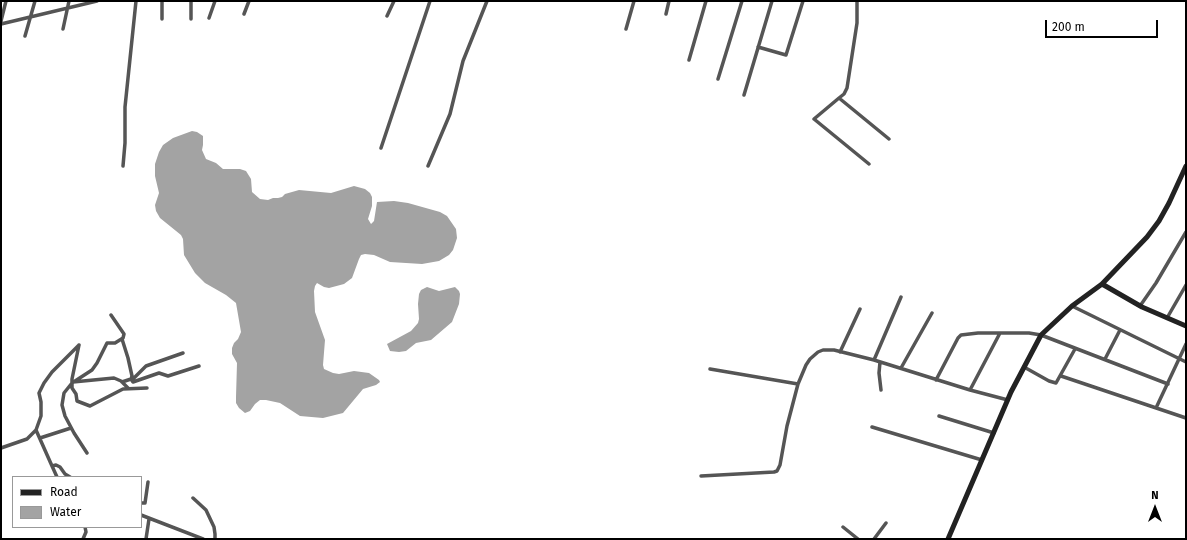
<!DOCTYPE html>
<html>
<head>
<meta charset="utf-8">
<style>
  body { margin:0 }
  #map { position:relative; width:1187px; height:540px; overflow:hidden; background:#fff; font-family:"Fira Sans",sans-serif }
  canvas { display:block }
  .frame { position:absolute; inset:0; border:2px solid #000; pointer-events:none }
  .legend { position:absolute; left:12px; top:476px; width:130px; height:52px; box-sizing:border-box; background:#fff; border:1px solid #999; margin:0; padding:5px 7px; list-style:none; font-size:12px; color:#000 }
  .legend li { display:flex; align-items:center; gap:8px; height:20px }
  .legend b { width:20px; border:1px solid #999 }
  .north { position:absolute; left:1135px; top:488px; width:40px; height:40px; -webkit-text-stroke:3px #fff; paint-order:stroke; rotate:0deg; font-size:11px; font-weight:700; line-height:16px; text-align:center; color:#000 }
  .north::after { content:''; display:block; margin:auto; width:14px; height:18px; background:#000; clip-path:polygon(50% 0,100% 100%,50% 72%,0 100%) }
  .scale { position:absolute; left:1045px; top:20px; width:113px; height:18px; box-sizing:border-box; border:2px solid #000; border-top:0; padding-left:5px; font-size:12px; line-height:14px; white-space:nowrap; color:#000; -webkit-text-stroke:3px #fff; paint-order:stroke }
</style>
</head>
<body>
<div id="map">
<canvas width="1187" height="540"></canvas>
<div class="frame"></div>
<ul class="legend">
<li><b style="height:5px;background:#222"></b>Road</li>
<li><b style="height:11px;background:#a3a3a3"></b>Water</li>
</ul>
<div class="north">N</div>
<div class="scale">200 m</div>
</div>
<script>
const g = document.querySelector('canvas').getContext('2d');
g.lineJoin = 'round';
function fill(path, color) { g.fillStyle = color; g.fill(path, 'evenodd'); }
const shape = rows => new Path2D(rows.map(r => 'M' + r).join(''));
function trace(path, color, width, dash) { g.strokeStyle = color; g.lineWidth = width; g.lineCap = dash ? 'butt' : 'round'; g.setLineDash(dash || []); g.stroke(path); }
fill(shape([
  [192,131,197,132,203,136,203,145,202,150,206,159,216,163,223,169,240,169,246,171,251,179,252,192,260,199,268,200,273,198,278,198,282,197,285,194,299,190,331,193,354,186,365,189,370,193,372,197,372,206,368,219,371,224,374,221,377,202,394,201,408,203,440,212,447,216,456,229,457,238,453,250,449,255,439,261,422,264,390,262,374,255,365,254,361,255,359,259,352,278,344,284,329,288,324,287,317,283,315,286,314,291,315,312,325,340,323,365,324,369,333,373,339,374,354,371,369,373,379,380,380,382,376,385,363,389,343,413,323,418,300,416,280,403,266,400,260,400,255,404,250,411,245,413,239,408,236,403,236,397,237,363,232,354,232,348,234,343,238,339,241,332,236,303,226,295,205,283,195,273,184,255,183,239,181,235,160,218,156,211,155,205,159,193,155,176,155,164,159,152,163,145,173,138],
  [427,287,439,291,455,287,459,291,460,294,459,304,452,322,431,340,416,343,406,351,399,352,390,351,387,344,411,331,418,323,419,319,418,304,419,294,421,290]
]), '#a3a3a3');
trace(shape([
  [857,1,857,23,847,88,844,94,839,98,814,119,869,164],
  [244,14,249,1],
  [666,14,669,1],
  [387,16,394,1],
  [209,18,215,1],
  [162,19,162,1],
  [191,19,191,1],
  [1,21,6,1],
  [1,24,97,1],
  [63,29,69,1],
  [626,29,634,1],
  [25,36,35,1],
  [758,47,786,55,803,1],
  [689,60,706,1],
  [718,79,742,1],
  [744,95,772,1],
  [839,98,889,139],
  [381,148,430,1],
  [123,166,125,143,125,107,136,1],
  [428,166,450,114,463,61,487,1],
  [1072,306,1186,362],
  [1140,306,1156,283,1186,232],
  [1167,318,1186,285],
  [122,339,128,358,132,376,131,379,133,382,159,373,168,376,199,366],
  [79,345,72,379,72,388,76,394,77,401,90,406,123,389,147,388],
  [840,352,860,309],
  [1105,359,1120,330],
  [874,360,901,297],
  [880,362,879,373,881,390],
  [1024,367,1049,381,1056,383,1075,349],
  [901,368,932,313],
  [710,369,798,384],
  [1061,376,1186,418],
  [936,380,958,338,961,335,978,333,1029,333,1041,335,1168,384],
  [73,382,114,378,121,381,128,388],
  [122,382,134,378,146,366,183,353],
  [970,390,1000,333],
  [1156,408,1186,344],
  [939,416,994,433],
  [872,427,982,460],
  [36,430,52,466,56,465,60,467,65,474,70,477],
  [40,438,71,428],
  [1,448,27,439,36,430,41,416,41,402,39,393,44,383,52,372,79,345],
  [87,453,74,433,65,416,62,405,64,393,72,383,92,370,97,363,107,343,115,343,123,338,124,334,111,315],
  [52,466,57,477],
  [701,476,774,472,777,471,780,465,787,426,798,384,806,365,810,359,818,352,823,350,834,350,874,360,970,390,1008,400],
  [193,498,206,510,214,527,215,534,215,539],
  [141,503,145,503,148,482],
  [141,515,203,539],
  [843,527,858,539],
  [83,539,86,532,85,527],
  [146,539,149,519],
  [874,539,886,523]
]), '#555', 3.5);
trace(shape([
  [1102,284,1142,307,1186,326],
  [948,539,1011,392,1041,335,1072,306,1102,284,1147,237,1159,221,1169,203,1186,166]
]), '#222', 5);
</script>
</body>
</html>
